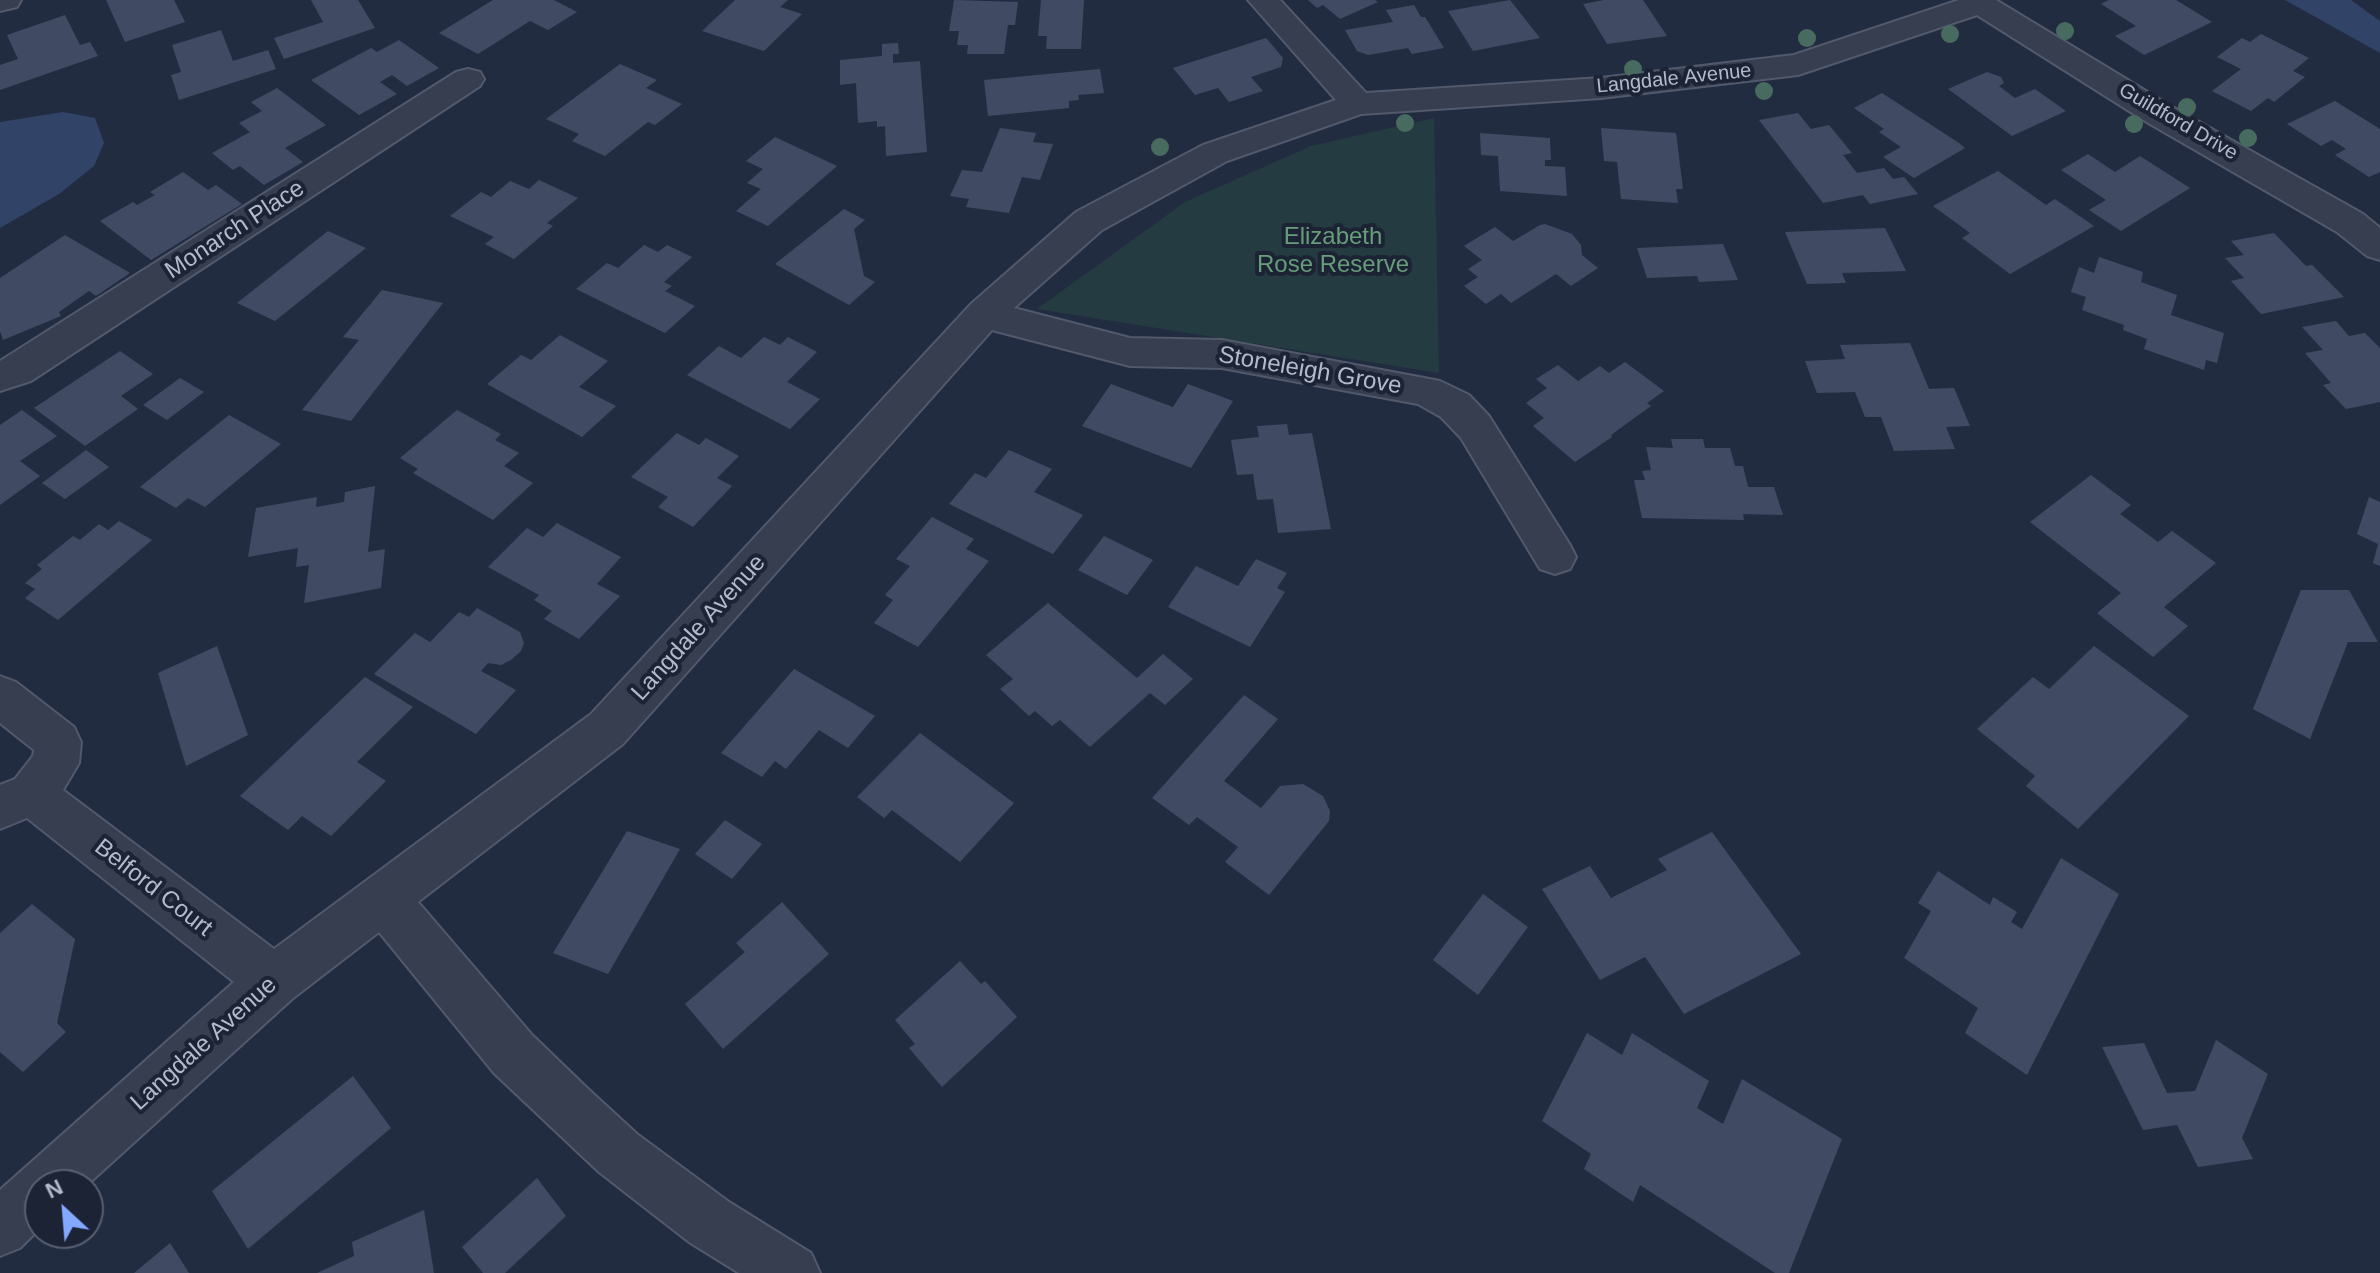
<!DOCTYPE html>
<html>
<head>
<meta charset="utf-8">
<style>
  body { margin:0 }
  #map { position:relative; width:2380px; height:1273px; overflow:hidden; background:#222c41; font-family:Arial,sans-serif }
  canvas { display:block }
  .north { position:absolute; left:24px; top:1169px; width:80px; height:80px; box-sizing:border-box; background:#1b2335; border:2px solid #575f71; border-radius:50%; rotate:334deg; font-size:22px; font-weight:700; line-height:32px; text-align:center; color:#b2bacb }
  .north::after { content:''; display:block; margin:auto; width:28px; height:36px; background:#83a8ff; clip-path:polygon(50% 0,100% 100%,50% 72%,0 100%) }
</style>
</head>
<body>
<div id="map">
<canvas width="2380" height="1273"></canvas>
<div class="north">N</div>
</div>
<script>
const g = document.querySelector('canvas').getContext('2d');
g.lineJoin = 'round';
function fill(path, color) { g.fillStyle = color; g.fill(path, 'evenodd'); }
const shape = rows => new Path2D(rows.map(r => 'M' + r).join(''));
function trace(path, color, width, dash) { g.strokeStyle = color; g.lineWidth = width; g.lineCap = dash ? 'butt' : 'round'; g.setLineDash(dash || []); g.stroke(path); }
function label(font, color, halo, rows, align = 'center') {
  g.font = font + ' Arial,sans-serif'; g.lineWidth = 8; g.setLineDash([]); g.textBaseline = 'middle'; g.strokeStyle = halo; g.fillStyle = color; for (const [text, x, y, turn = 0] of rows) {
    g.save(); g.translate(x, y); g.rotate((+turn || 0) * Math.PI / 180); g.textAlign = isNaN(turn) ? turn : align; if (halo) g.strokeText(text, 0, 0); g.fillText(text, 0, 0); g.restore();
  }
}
fill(shape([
  [1434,118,1439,373,1037,309,1185,202,1311,146]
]), '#243b42');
fill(shape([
  [2285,0,2351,0,2380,21,2380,53],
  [63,112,95,118,104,143,94,166,59,194,0,228,0,122]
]), '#324368');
fill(shape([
  [106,0,174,0,185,22,125,42],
  [311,0,358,0,375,28,284,59,274,38,323,22],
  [493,0,554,0,577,12,548,30,530,21,478,54,439,33],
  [735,0,788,0,780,7,802,14,764,51,702,31],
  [954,0,1018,2,1015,25,1008,25,1004,54,967,54,968,45,957,45,959,31,949,31],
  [1041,0,1084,0,1081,49,1046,49,1047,36,1038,36],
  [1308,0,1375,0,1378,2,1340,19,1323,5,1317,8],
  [1510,0,1540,38,1473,51,1448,11],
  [1604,0,1643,0,1667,36,1607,44,1583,4],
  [2109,0,2176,0,2212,22,2144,55,2115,36,2136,26,2101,4],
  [1414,5,1421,17,1425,17,1444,48,1412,54,1408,48,1368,55,1357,51,1345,30,1393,22,1386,10],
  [65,15,80,45,90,42,98,56,0,90,0,65,18,59,7,35],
  [221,30,233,61,268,50,276,69,179,100,171,75,181,72,172,45],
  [2261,34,2309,58,2293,71,2305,77,2274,102,2268,98,2251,111,2212,91,2241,69,2217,57,2242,38,2250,42],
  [1266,38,1283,58,1281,67,1251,77,1263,91,1229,102,1218,88,1195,95,1173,68],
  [399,40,439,68,407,86,392,75,380,82,397,94,359,115,311,80,371,48,377,52],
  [898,43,899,54,893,54,893,63,920,61,927,152,886,156,885,126,877,127,877,121,858,123,856,83,840,85,840,60,882,56,882,44],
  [620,64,657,80,646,88,682,104,655,125,648,122,605,156,572,141,579,134,546,119],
  [1100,69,1104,93,1078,95,1079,100,1069,101,1069,108,988,116,984,80],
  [1987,72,2001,77,2004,83,1999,86,2015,98,2035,89,2066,111,2012,136,1948,89],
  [277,88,326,125,285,148,303,162,264,185,240,166,233,170,212,153,250,132,239,123,262,111,251,102],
  [1882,93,1959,143,1965,148,1914,178,1883,157,1901,147,1879,132,1884,129,1854,108],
  [2335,101,2380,129,2380,172,2369,177,2335,155,2346,149,2332,140,2321,146,2287,124],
  [1798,113,1811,129,1829,125,1852,153,1843,155,1857,173,1884,168,1893,179,1904,177,1918,194,1870,204,1863,195,1823,203,1759,120],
  [1000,128,1036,133,1033,142,1053,144,1040,180,1022,177,1009,213,966,207,969,199,950,196,962,170,982,172],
  [1601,128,1676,133,1683,189,1676,189,1678,203,1621,199,1617,162,1604,161],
  [1480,133,1550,138,1551,160,1545,160,1545,166,1565,167,1567,196,1500,191,1498,156,1481,155],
  [775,137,837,166,768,226,736,211,761,189,747,183,763,169,746,161],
  [2088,154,2115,172,2140,156,2190,188,2121,231,2089,210,2106,200,2061,170],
  [1998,171,2046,205,2055,199,2094,226,2010,274,1962,238,1970,233,1933,206],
  [183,172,208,190,216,185,242,204,151,260,100,221,133,202,137,205,155,195,150,192],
  [539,180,578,198,547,223,553,226,514,259,485,244,494,237,450,216,481,192,491,197,510,181,529,189],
  [844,209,865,220,854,229,864,276,875,282,849,305,775,264],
  [1545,224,1572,234,1581,245,1582,255,1598,268,1571,286,1556,274,1511,303,1501,294,1486,304,1464,286,1478,277,1468,269,1482,260,1464,246,1495,227,1513,241,1540,225],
  [1885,228,1906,271,1842,273,1846,283,1807,284,1785,232],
  [328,231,366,248,275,321,237,303],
  [2274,233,2306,266,2312,265,2344,297,2261,314,2231,281,2244,278,2225,258,2244,255,2231,241],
  [65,235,130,273,96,296,89,291,59,312,61,316,3,340,0,331,0,278],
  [1723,244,1738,280,1699,282,1697,276,1647,278,1637,248],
  [644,245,658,252,667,245,692,257,664,282,672,286,665,291,695,306,665,333,576,289,607,263,618,268],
  [2099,257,2143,272,2141,282,2177,295,2171,315,2224,333,2217,363,2206,360,2204,370,2144,349,2147,339,2123,330,2124,325,2082,310,2086,297,2071,292,2079,267,2094,273],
  [382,290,443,303,351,421,302,410,359,340,343,337],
  [2336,321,2349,336,2365,333,2380,348,2380,402,2346,409,2323,385,2331,383,2305,353,2323,350,2302,327],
  [560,335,608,361,579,387,616,406,582,437,487,384,521,355,531,360],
  [764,337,780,345,788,337,817,352,787,382,820,399,790,429,687,375,719,346,741,358],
  [1910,343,1929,389,1954,388,1970,426,1946,427,1955,449,1894,451,1881,417,1865,417,1855,392,1817,393,1805,361,1845,359,1840,345],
  [120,351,153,374,121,396,138,409,85,446,34,408],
  [1625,362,1664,391,1647,403,1651,406,1611,435,1612,437,1575,462,1533,426,1544,418,1526,403,1547,388,1536,379,1558,365,1578,381,1600,366,1609,373],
  [180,378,204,392,167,420,143,405],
  [1111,384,1173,407,1188,384,1233,401,1191,468,1082,426],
  [22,410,57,436,20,461,40,476,0,505,0,425],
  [457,410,501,434,495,440,519,453,504,466,533,483,493,520,413,473,418,469,400,458],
  [229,415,281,444,205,507,188,498,176,508,140,487],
  [1287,424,1289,435,1312,433,1331,529,1278,533,1273,499,1257,500,1253,474,1237,475,1231,440,1259,437,1257,426],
  [677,433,699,445,706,438,739,456,717,478,732,486,693,527,658,507,668,497,631,477],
  [1671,439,1703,439,1705,448,1730,448,1735,466,1743,466,1748,487,1774,487,1783,515,1743,514,1744,520,1642,518,1634,480,1645,480,1642,471,1651,470,1646,447,1673,448],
  [86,450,109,467,65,499,42,483],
  [1009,450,1052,469,1034,492,1083,515,1053,554,949,504,975,473,986,478],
  [2091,475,2131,505,2120,514,2158,542,2172,531,2216,563,2164,607,2188,626,2153,657,2097,613,2121,593,2030,522],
  [375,486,368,552,385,549,381,588,304,603,309,565,296,567,298,548,248,557,256,508,317,497,316,507,344,502,345,492],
  [2369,497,2380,502,2380,566,2373,563,2378,544,2357,534],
  [932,517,974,539,966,549,989,561,918,647,874,623,893,600,885,595,910,566,896,559],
  [119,521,152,540,58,620,25,598,35,589,25,583,42,569,37,565,73,536,80,540,99,524,108,530],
  [557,523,621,557,597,584,620,596,579,639,544,619,552,611,534,600,539,595,488,567,527,528,543,537],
  [1104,536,1153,560,1127,595,1078,570],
  [1256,559,1287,573,1277,588,1285,592,1250,647,1168,607,1196,566,1238,586],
  [2301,590,2349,590,2378,642,2348,642,2310,739,2253,709],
  [1048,603,1137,678,1163,654,1193,679,1165,705,1150,693,1090,747,1060,720,1052,726,1035,711,1029,716,1000,689,1013,679,986,655],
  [477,608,520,632,524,643,521,651,511,660,501,665,488,663,481,671,516,690,476,734,374,674,415,633,430,642,459,612,469,617],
  [217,646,248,735,186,766,158,673],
  [2094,646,2189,716,2078,829,2026,786,2035,776,1977,729,2033,677,2049,689],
  [794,669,875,716,848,748,819,730,786,769,775,761,762,777,721,753],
  [365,677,413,707,357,762,386,781,331,836,302,816,288,830,240,796],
  [1244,695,1278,719,1224,781,1261,808,1280,786,1303,784,1323,796,1330,811,1329,821,1269,895,1225,862,1238,847,1197,817,1189,825,1152,798],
  [920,733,1014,803,960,862,892,810,884,818,857,797],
  [725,820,762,844,732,879,695,854],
  [627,831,680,849,608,974,553,953],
  [1712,832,1801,954,1684,1014,1645,957,1600,980,1542,889,1590,866,1611,898,1667,870,1658,859],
  [2061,858,2119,894,2027,1075,1965,1033,1978,1008,1904,958,1931,911,1918,903,1938,871,1990,905,1993,897,2017,912,2011,922,2022,929],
  [1483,894,1528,927,1478,995,1433,960],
  [782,902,829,954,723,1049,685,1004,745,952,736,943],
  [32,904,75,939,57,1023,66,1032,23,1072,0,1052,0,933],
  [960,961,981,984,985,981,1017,1017,942,1087,909,1048,915,1044,895,1020],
  [1587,1033,1622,1055,1632,1033,1709,1081,1697,1108,1723,1124,1742,1079,1842,1139,1789,1273,1775,1273,1640,1185,1633,1202,1584,1169,1591,1154,1542,1121],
  [2216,1040,2268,1074,2242,1138,2253,1159,2198,1167,2177,1125,2143,1130,2102,1047,2144,1043,2167,1093,2195,1091],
  [353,1076,391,1128,248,1249,212,1191],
  [537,1178,566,1216,505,1273,483,1273,462,1247],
  [424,1210,434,1273,317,1273,354,1256,352,1242],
  [170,1243,189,1273,134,1273]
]), '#404b63');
const minor = shape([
  [0,0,21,0,17,7,0,11,0,0],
  [1248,0,1280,0,1366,93,1601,78,1794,55,1959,0,1996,0,2169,105,2363,214,2380,228,2380,260,2367,256,2337,232,2145,121,1977,15,1798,75,1601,98,1361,114,1227,161,1102,230,1014,308,1130,338,1222,340,1440,381,1469,395,1489,416,1570,545,1576,557,1570,569,1555,574,1540,569,1461,438,1441,417,1418,404,1222,368,1130,366,992,330,623,744,418,902,532,1035,588,1089,637,1134,729,1202,811,1253,820,1273,739,1273,689,1242,599,1172,494,1073,379,932,292,999,87,1185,40,1185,40,1228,20,1248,0,1256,0,1190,234,982,27,818,0,829,0,785,15,779,33,756,34,750,0,723,0,676,16,682,74,727,81,742,79,763,63,790,274,949,591,714,971,304,1076,212,1203,145,1336,100,1248,0],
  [468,69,480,72,484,79,480,86,31,381,0,391,0,361,456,72,468,69]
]);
trace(minor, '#51596b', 4);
fill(minor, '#363e50');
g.fillStyle = '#486b60';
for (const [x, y] of [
  [2065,31],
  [1950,34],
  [1807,38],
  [1633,69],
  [1764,91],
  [2187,107],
  [1405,123],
  [2134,124],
  [2248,138],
  [1160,147]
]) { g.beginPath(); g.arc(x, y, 9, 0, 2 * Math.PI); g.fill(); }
label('20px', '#b2bacb', '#1b2335', [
  ["Langdale Avenue",1674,79,-6],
  ["Guildford Drive",2178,122,30]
]);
label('24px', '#b2bacb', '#1b2335', [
  ["Monarch Place",235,230,-33],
  ["Stoneleigh Grove",1310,371,10],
  ["Langdale Avenue",699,628,-48],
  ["Belford Court",153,888,38],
  ["Langdale Avenue",204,1044,-42]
]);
label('24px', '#679e79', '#1b2335', [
  ["Elizabeth",1333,237],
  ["Rose Reserve",1333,265]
]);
</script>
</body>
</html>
